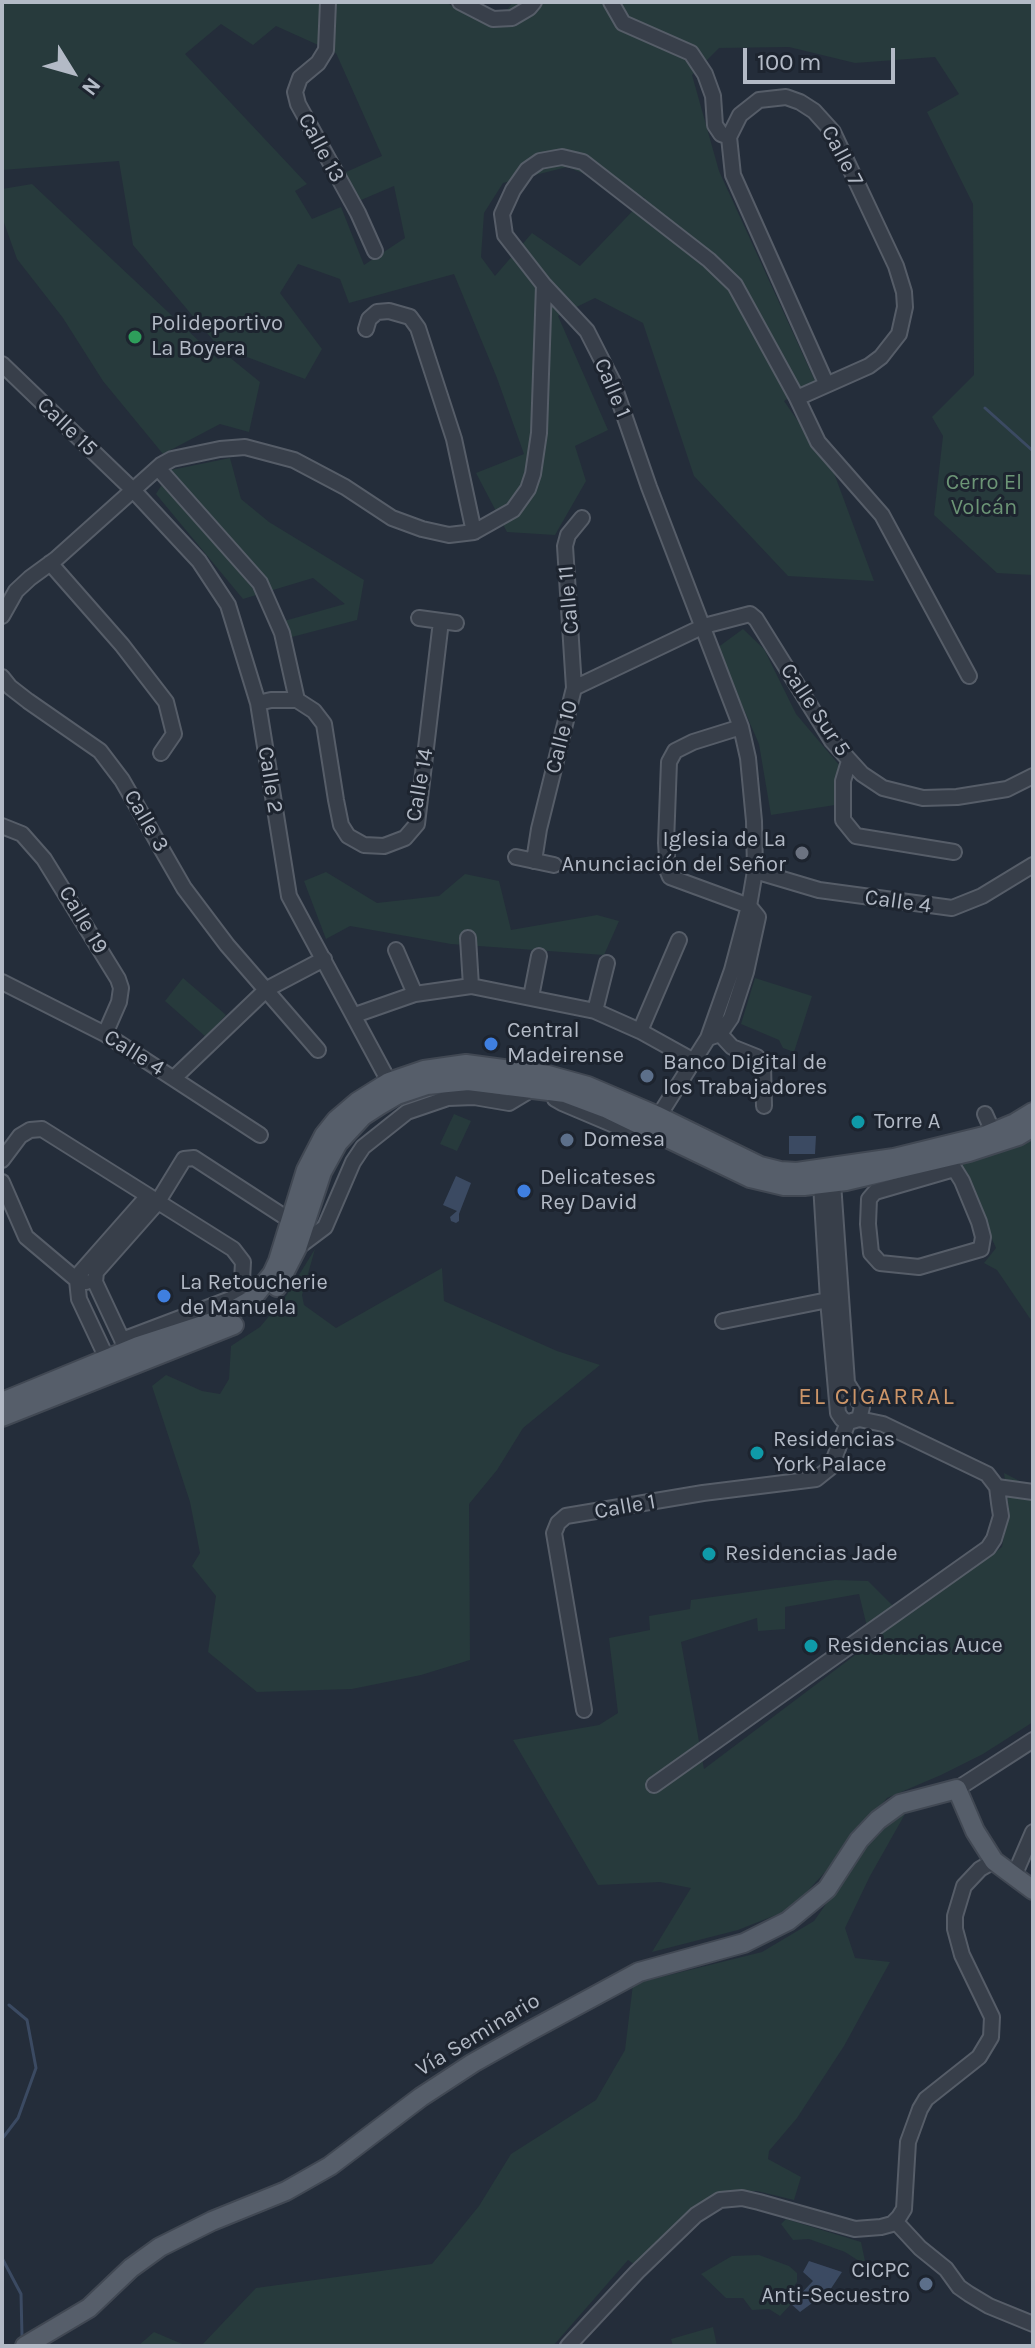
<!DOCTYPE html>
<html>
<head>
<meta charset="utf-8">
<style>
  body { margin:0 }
  #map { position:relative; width:1035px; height:2348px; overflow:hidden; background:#242d3a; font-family:Karla,sans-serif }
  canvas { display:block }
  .frame { position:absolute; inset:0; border:4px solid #b3bac6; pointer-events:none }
  .north { position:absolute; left:32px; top:32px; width:80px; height:80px; -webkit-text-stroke:6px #1d242f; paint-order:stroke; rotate:127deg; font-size:22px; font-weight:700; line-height:32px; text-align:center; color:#b3bac6 }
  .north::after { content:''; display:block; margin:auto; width:28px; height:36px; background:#b3bac6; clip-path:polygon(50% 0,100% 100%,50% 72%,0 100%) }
  .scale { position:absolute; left:743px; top:48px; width:152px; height:36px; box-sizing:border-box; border:4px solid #b3bac6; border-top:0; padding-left:10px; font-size:24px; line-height:28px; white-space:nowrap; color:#b3bac6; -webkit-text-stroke:6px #1d242f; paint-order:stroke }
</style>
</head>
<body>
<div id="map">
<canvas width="1035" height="2348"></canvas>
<div class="frame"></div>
<div class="north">N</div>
<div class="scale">100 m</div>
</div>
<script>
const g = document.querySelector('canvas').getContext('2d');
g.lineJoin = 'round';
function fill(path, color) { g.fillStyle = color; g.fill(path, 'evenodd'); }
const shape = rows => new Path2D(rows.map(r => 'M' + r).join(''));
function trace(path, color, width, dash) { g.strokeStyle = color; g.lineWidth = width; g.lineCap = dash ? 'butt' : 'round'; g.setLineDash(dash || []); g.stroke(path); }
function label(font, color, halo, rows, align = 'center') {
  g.font = font + ' Karla,sans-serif'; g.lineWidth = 6; g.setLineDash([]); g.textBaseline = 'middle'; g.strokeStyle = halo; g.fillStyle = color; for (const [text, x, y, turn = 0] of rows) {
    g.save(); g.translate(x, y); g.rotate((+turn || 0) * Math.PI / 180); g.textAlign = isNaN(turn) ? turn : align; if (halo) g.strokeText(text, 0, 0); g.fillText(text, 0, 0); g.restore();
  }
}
fill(shape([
  [2,2,445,2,493,28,513,2,1033,2,1033,575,997,573,934,515,943,436,932,417,974,375,973,204,927,112,959,94,935,57,855,63,789,47,719,48,692,75,719,171,815,381,784,401,834,473,874,581,788,576,694,476,643,323,595,298,558,316,608,430,575,446,586,481,555,535,507,532,476,473,524,454,497,378,454,274,349,303,340,279,298,264,280,293,322,349,305,379,218,346,133,245,119,161,2,170],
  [221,24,253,45,276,26,336,53,382,156,344,173,361,200,394,186,405,238,364,265,341,207,312,219,295,191,307,184,185,54],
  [567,167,645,198,580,266,532,233,495,276,481,257,484,213,503,183],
  [32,184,218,359,228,356,260,382,249,432,220,424,163,454,103,381,63,318,17,259,2,217,2,189],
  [230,458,241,499,269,522,364,580,357,620,288,638,284,621,345,604,313,578,243,599,156,494,171,470],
  [743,629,764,649,796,714,840,766,835,805,771,815,759,744,717,648],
  [326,872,377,903,439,896,465,874,499,881,511,930,597,915,619,921,604,955,451,944,350,926,326,939,304,881],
  [183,978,226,1015,206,1037,165,1001],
  [755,978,812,996,794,1052,783,1048,779,1040,741,1024],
  [454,1114,471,1121,457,1151,440,1144],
  [1033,1136,1033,1323,997,1270,984,1263,996,1248,957,1161],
  [315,1249,302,1295,304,1305,336,1328,442,1268,444,1301,557,1351,600,1365,523,1428,497,1470,469,1504,470,1660,421,1675,352,1689,257,1692,208,1652,216,1596,192,1566,200,1553,190,1502,152,1386,166,1375,202,1391,220,1394,229,1379,231,1346,260,1327,286,1296],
  [1004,1473,1033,1488,1033,1722,983,1754,941,1775,887,1798,838,1858,791,1909,738,1930,652,1952,691,1888,660,1882,598,1885,513,1740,599,1725,618,1713,609,1638,650,1630,649,1616,690,1609,691,1600,835,1580,868,1581,905,1618,1002,1547,1009,1509],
  [859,1594,871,1643,704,1769,681,1642,757,1618,758,1631,785,1629,785,1607],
  [905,1814,870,1876,845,1928,855,1958,890,1962,844,2046,797,2118,769,2151,768,2159,801,2177,794,2200,757,2191,713,2195,638,2267,628,2260,553,2346,201,2346,256,2288,432,2264,479,2206,511,2154,596,2100,625,2050,633,1984,762,1952,814,1921,882,1825],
  [786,2219,861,2242,865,2261,859,2261,845,2252,809,2239,793,2240,781,2224],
  [759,2255,789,2266,797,2273,797,2282,786,2297,791,2304,780,2316,769,2309,752,2310,743,2298,726,2298,701,2274,732,2256],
  [713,2327,717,2346,673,2346,671,2339],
  [154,2332,187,2346,138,2346]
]), '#273a3c');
fill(shape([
  [789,1136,816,1136,815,1154,789,1154],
  [456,1176,471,1183,459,1214,459,1221,456,1223,451,1221,450,1217,457,1211,443,1205],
  [809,2261,842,2272,830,2290,800,2312,791,2304,813,2281,803,2272]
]), '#3b4a62');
trace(shape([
  [985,408,1033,451],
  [2,2139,18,2118,36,2068,27,2020,9,2005],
  [2,2258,21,2294,22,2336]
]), '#3b4a62', 3);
const minor = shape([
  [328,2,326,50,318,63,300,78,295,92,298,104,358,213,375,251],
  [460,2,493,19,512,18,529,8,534,2],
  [611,2,623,23,691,53,705,74,713,96,715,125,721,134,729,137],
  [366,329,369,319,377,312,389,311,410,317,418,328,454,439,474,532],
  [2,364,133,490,199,561,228,605,258,703,289,896,394,1091],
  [797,398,869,366,881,357,899,334,905,307,904,292,896,266,833,132,814,111,800,102,786,97,759,100,740,115,729,137,733,175,826,383],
  [158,468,260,583,282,633,297,700],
  [50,563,122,645,166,702,174,734,161,753],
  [2,616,16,591,30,578,56,559,161,465,172,459,220,449,245,447,294,460,345,487,392,518,422,529,449,535,474,532,513,510,528,489,533,474,539,433,544,285],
  [419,618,456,623],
  [2,677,10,687,28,701,100,751,122,780,184,888,227,945,318,1050],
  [574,688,704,626,750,614,756,619,832,741,862,774,883,788,923,798,957,797,1007,789,1033,776],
  [258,703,271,700,297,700,314,711,324,724,336,800,341,825,348,836,364,845,384,846,405,838,417,824,441,621],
  [849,761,843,781,843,820,856,836,954,852],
  [2,826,22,834,44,859,118,979,121,988,119,1002,105,1034],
  [516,857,554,865],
  [534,861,539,829,574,688,565,546,568,535,582,518],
  [755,871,819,890,952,908,982,896,1033,865],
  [468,938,471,986],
  [396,950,415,994],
  [2,982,105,1034,260,1135],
  [531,997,539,956],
  [595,1011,607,963],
  [355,1015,415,994,471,986,595,1011,640,1031,694,1061],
  [640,1031,679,940],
  [720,1034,732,1047,757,1057,763,1064,764,1106],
  [708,1038,720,1034,731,1018,746,972,758,917,749,906,670,877,668,872,666,843,669,762,675,751,693,742,741,727],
  [174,1078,267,989,324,959],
  [554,1091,555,1099,562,1103,647,1139],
  [985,1114,993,1132],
  [655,1122,708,1038,732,970,749,906,755,871,754,821,748,758,741,727,649,487,612,380,587,331,544,285,505,235,502,214,513,190,527,170,540,161,562,157,583,162,709,260,735,285,797,398,818,442,882,515,969,676],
  [947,1157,962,1181,979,1222,983,1237,981,1249,919,1267,880,1263,871,1253,868,1224,869,1199,875,1192,954,1169],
  [2,1160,20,1136,30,1130,42,1129,233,1249,243,1262,242,1281,233,1298,122,1340],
  [823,1176,821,1184,828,1300,838,1413,842,1419,848,1422],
  [830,1176,833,1183,847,1383,862,1407,859,1419,852,1421],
  [2,1182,26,1237,77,1280,86,1282],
  [297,1248,325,1227,353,1162,363,1147,407,1112,448,1098,474,1097,509,1103,534,1088],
  [723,1321,828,1300],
  [125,1346,95,1282,96,1272,157,1203,184,1159,194,1158,291,1221],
  [111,1367,79,1299,77,1280,80,1273,147,1197],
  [997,1487,1033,1492],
  [584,1710,554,1533,558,1523,566,1516,703,1493,816,1479,831,1467,848,1422],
  [654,1785,988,1548,994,1539,1001,1516,999,1503,997,1487,987,1474,883,1424,859,1419],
  [957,1789,1033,1740],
  [1014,1876,1033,1832],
  [895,2221,920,2248,946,2269,959,2287,969,2294,989,2306,1033,2324],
  [568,2346,637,2272,696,2215,720,2200,742,2198,759,2202,855,2229,881,2227,892,2224,899,2217,904,2209,908,2142,920,2109,926,2099,979,2057,991,2037,992,2017,962,1955,955,1929,955,1916,964,1886,980,1869,994,1861]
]);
const major = shape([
  [277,1287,297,1248,322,1172,338,1143,363,1116,380,1105,397,1095,427,1085,468,1081,565,1093,605,1108,750,1178,784,1186,804,1186,846,1181,969,1152,1018,1136,1033,1127],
  [2,1402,138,1346,212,1322,251,1300,272,1274,278,1261,306,1170,324,1135,336,1120,357,1102,389,1082,424,1070,466,1064,548,1075,588,1086,658,1116,760,1166,780,1171,797,1172,894,1158,984,1136,1015,1123,1033,1112],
  [2,1417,234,1325],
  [25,2346,89,2308,131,2268,160,2247,212,2221,286,2191,330,2166,421,2097,473,2063,528,2032,639,1972,744,1943,788,1921,827,1889,859,1840,878,1820,900,1804,957,1789,975,1831,994,1861,1033,1890]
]);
trace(minor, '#565d68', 18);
trace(major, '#414853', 22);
trace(minor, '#383f4a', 14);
trace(major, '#565e6a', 18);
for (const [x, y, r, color] of [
  [135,337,8,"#2e9e5b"],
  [802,853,8,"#6b7280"],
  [491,1044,8,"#3f7fe0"],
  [647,1076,8,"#5c6f8a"],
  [858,1122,8,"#0f9aa8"],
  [567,1140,8,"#5c6f8a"],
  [524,1191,8,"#3f7fe0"],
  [164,1296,8,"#3f7fe0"],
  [757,1453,8,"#0f9aa8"],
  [709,1554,8,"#0f9aa8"],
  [811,1646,8,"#0f9aa8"],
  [926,2284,8,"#5c6f8a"]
]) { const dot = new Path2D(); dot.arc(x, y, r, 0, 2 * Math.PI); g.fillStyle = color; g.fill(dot); trace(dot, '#1d242f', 3); }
label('22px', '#b3bac6', '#1d242f', [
  ["Calle 13",321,148,62],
  ["Calle 7",842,156,62],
  ["Calle 1",612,388,67],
  ["Calle 15",67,427,44],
  ["Calle 11",569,600,-95],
  ["Calle Sur 5",815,710,56],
  ["Calle 10",562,737,-76],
  ["Calle 2",270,780,81],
  ["Calle 14",420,785,-80],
  ["Calle 3",146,821,60],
  ["Calle 4",898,902,8],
  ["Calle 19",83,920,59],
  ["Calle 4",134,1053,32],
  ["Calle 1",625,1507,-10],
  ["Vía Seminario",478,2035,-31]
]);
label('22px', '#b3bac6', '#1d242f', [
  ["Polideportivo",151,324],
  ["La Boyera",151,349],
  ["Iglesia de La",786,840,"right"],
  ["Anunciación del Señor",786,865,"right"],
  ["Central",507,1031],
  ["Madeirense",507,1056],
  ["Banco Digital de",663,1063],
  ["los Trabajadores",663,1088],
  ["Torre A",874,1122],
  ["Domesa",583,1140],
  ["Delicateses",540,1178],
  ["Rey David",540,1203],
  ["La Retoucherie",180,1283],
  ["de Manuela",180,1308],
  ["Residencias",773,1440],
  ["York Palace",773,1465],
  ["Residencias Jade",725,1554],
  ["Residencias Auce",827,1646],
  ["CICPC",910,2271,"right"],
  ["Anti-Secuestro",910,2296,"right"]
], 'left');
label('22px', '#6c9576', '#1d242f', [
  ["Cerro El",984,483],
  ["Volcán",984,508]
]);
g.letterSpacing = '2px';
label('24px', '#cc9568', '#1d242f', [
  ["EL CIGARRAL",877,1397]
]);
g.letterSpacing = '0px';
</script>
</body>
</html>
